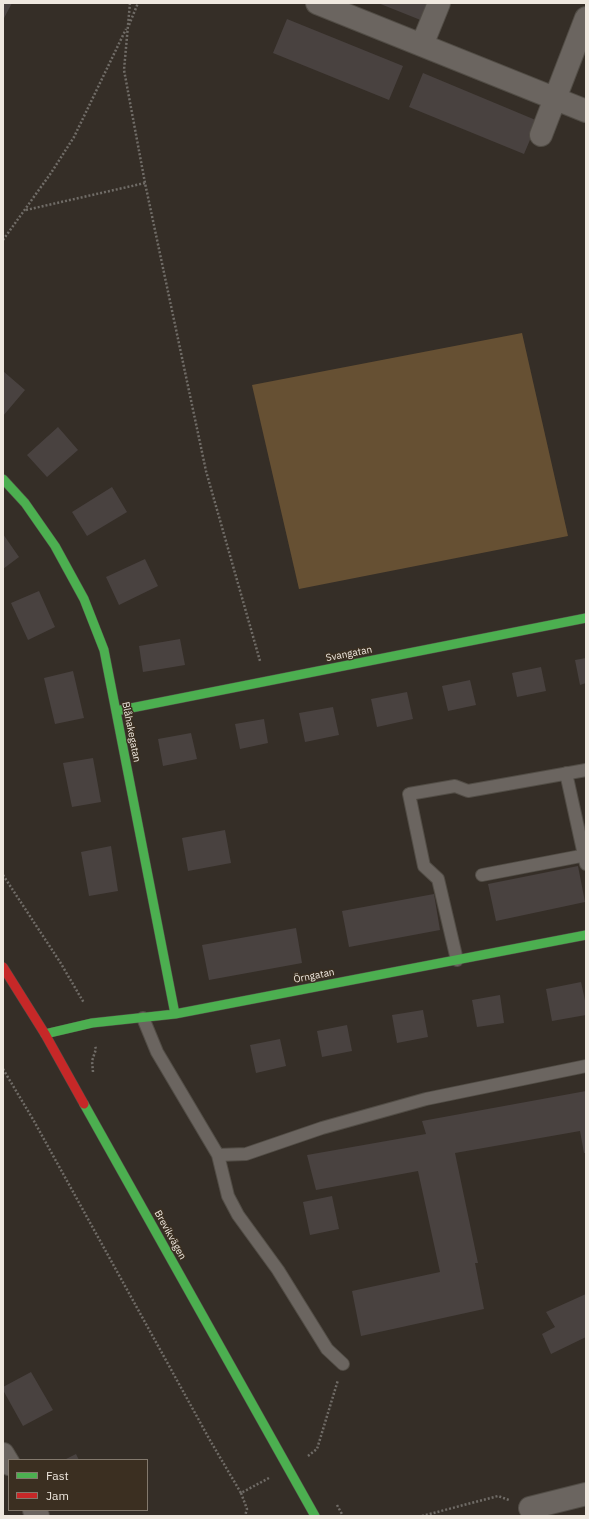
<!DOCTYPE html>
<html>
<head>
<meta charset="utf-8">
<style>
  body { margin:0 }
  #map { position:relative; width:589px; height:1519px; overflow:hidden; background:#352e27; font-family:"IBM Plex Sans",sans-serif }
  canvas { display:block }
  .frame { position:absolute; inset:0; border:4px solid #efe8df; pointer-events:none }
  .legend { position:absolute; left:8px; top:1459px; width:140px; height:52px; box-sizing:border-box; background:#3b2f21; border:1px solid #83796d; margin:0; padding:5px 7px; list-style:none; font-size:12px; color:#efe8df }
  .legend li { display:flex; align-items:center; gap:8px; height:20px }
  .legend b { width:20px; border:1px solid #83796d }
</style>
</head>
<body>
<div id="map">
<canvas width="589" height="1519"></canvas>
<div class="frame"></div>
<ul class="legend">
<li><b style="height:5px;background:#4caf50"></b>Fast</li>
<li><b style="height:5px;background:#c62828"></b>Jam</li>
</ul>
</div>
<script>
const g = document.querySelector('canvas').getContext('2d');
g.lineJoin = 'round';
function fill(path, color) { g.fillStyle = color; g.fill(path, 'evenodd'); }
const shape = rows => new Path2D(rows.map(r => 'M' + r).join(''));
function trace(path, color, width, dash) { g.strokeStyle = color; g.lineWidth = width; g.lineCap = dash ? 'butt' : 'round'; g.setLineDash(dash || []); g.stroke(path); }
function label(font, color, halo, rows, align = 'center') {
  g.font = font + ' "IBM Plex Sans",sans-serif'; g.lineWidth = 3; g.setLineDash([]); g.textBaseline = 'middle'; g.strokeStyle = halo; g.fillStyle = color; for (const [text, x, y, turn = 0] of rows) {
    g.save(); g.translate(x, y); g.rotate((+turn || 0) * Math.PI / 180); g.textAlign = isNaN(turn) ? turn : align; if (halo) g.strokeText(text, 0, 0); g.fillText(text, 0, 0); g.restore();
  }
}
fill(shape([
  [522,333,568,536,299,589,252,385]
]), '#665033');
fill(shape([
  [3,3,12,3,3,20],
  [378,3,430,3,423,21],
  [287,19,403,66,389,100,273,53],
  [423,73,538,121,524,154,409,107],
  [3,371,25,390,3,416],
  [58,427,78,450,47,477,27,455],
  [112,487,127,512,87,536,72,512],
  [3,534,19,557,3,569],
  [145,559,158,586,119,605,106,577],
  [39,591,55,627,28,640,11,603],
  [180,639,185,665,143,672,139,646],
  [586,658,586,683,580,685,575,660],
  [541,667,546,691,517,697,512,673],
  [73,671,84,718,55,724,44,678],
  [470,680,476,705,448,711,442,686],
  [407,692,413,719,377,727,371,699],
  [333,707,339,735,305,742,299,713],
  [264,719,268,743,240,749,235,724],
  [191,733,197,759,163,766,158,739],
  [93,758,101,802,72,807,63,763],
  [225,830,231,863,188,871,182,838],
  [111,846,118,891,89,896,81,852],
  [578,866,585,902,496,921,488,884],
  [434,894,440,930,349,947,342,911],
  [296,928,302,963,209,980,202,945],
  [581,982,586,1005,586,1015,552,1021,546,989],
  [500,995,504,1023,477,1027,472,1000],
  [423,1010,428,1037,397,1043,392,1015],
  [347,1025,352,1051,322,1057,317,1031],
  [280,1039,286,1066,256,1073,250,1045],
  [586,1091,586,1153,584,1153,580,1131,455,1153,478,1263,475,1263,484,1309,361,1336,352,1291,440,1272,418,1171,316,1190,307,1155,426,1134,422,1121],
  [332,1196,339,1229,310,1235,303,1202],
  [586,1294,586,1337,551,1354,542,1334,555,1327,546,1312],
  [31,1372,53,1410,23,1426,3,1390,3,1387],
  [76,1454,79,1460,64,1460]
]), '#494240');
const lane = shape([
  [566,773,586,864],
  [482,875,586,855],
  [457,960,438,879,424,866,409,794,455,786,468,791,586,770],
  [143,1018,157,1052,218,1155],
  [343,1364,327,1349,278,1270,238,1215,228,1196,218,1155,246,1154,322,1128,426,1099,586,1066]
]);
const street = shape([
  [317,3,586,111],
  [422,45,439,3],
  [541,135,586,18],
  [3,1454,9,1464],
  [530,1508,586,1494],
  [34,1510,38,1516]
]);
const fast = shape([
  [3,479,25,503,55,546,84,599,104,650,175,1014],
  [116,711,586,618],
  [45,1034,92,1023,175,1014,586,935],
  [84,1104,315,1516]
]);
const jam = shape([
  [3,967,45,1034,84,1104]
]);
trace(lane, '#524d46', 14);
trace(street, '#524d46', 24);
trace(fast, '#524d46', 10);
trace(jam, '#524d46', 10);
trace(shape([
  [130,3,124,70,145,183,206,471,260,661],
  [129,25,138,3],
  [26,210,145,183],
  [3,240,51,173,74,137,126,29],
  [3,875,60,962,84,1003],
  [3,1069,34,1121,211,1442,241,1493,269,1478],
  [93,1072,92,1061,96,1049,95,1046],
  [308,1456,317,1449,338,1380],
  [241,1493,247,1509,245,1516],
  [337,1505,343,1516],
  [422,1516,498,1496,509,1500]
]), '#706c67', 2.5, [2, 2]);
trace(lane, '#6b6560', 12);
trace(street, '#6b6560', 22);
trace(fast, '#4caf50', 9);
trace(jam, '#c62828', 9);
label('10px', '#efe8df', '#3b2f21', [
  ["Svangatan",349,654,-11],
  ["Blåhakegatan",131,732,79],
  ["Örngatan",314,976,-11],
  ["Brevikvägen",170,1235,61]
]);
</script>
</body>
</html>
